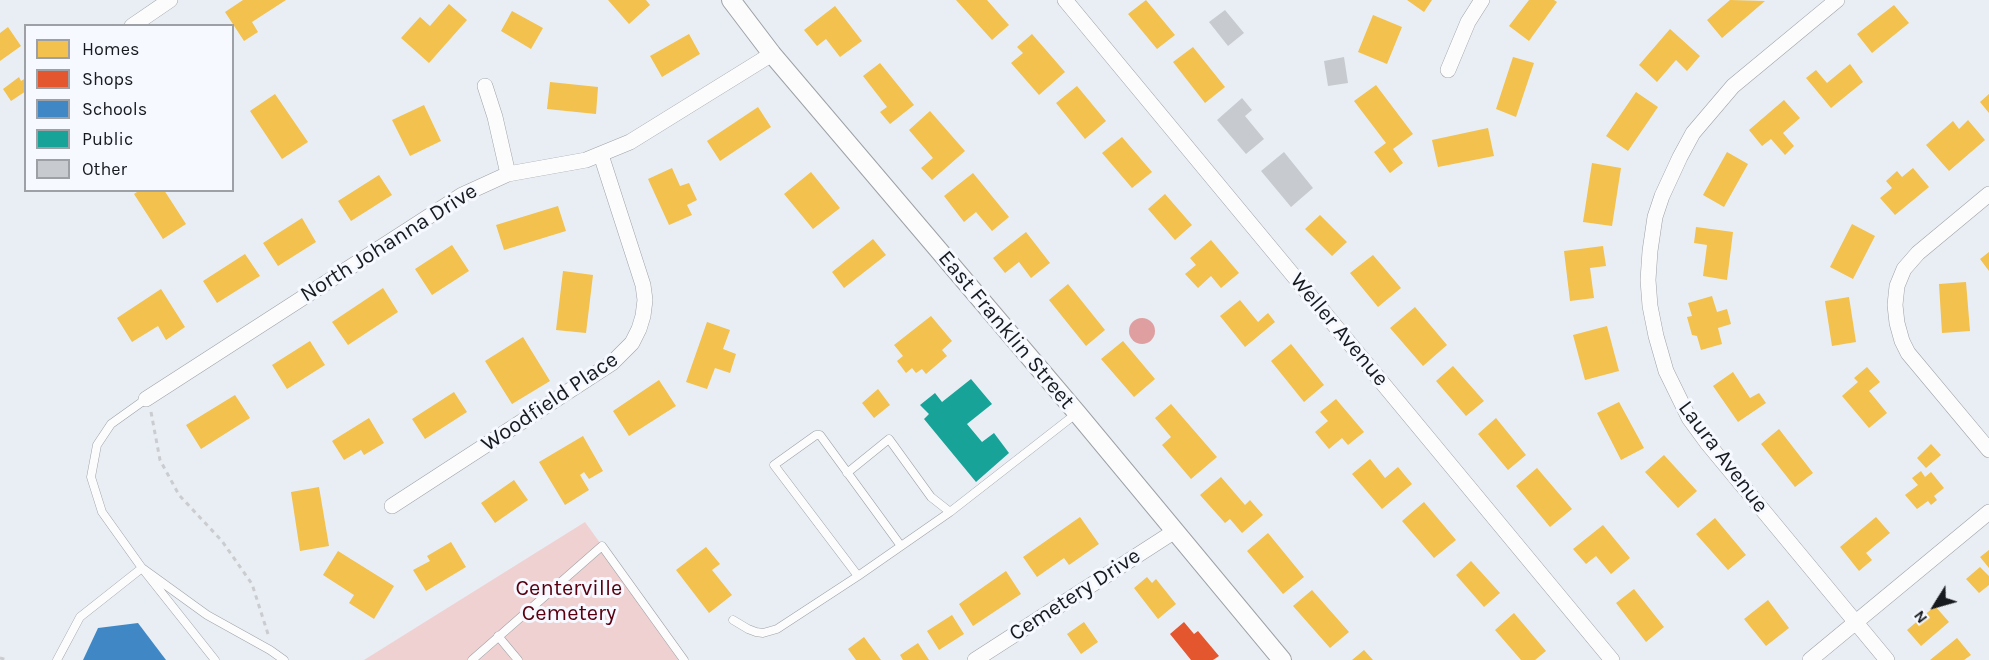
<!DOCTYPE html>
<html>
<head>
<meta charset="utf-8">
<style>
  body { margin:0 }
  #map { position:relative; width:1989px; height:660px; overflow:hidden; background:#e9eef4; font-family:Karla,sans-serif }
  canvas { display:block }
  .legend { position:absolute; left:24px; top:24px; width:210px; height:168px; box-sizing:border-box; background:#f6f9ff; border:2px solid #9da0a5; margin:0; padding:8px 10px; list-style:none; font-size:18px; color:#171a1e }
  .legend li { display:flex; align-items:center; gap:12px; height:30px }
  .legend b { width:30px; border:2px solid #9da0a5 }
  .north { position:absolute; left:1905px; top:576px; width:60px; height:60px; -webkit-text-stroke:4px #f6f9ff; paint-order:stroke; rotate:233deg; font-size:16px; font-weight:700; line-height:24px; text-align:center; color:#171a1e }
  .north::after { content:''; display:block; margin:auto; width:21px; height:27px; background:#171a1e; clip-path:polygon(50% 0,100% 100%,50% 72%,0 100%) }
</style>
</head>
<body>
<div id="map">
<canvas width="1989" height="660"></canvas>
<ul class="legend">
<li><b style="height:16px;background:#f2c14e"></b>Homes</li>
<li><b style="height:16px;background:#e4572e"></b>Shops</li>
<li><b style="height:16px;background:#3f88c5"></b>Schools</li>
<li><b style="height:16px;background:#17a398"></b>Public</li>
<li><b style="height:16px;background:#c7cbd0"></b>Other</li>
</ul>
<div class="north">N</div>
</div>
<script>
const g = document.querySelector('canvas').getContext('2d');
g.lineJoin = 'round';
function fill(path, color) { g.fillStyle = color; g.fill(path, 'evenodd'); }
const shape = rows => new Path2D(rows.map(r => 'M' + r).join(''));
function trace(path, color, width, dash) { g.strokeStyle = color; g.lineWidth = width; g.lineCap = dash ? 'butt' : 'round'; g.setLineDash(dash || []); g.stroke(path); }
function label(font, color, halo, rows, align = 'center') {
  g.font = font + ' Karla,sans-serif'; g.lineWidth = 6; g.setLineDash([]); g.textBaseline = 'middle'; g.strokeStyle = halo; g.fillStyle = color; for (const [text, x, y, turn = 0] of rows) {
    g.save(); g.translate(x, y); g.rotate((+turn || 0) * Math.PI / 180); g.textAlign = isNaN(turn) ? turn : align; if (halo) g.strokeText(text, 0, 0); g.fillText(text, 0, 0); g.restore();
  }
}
fill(shape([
  [585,522,684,660,364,660]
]), '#f0d1d2');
fill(shape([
  '1129 331a13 13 0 1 1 26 0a13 13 0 1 1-26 0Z'
]), '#df9fa0');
fill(shape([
  [243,0,286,0,252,22,258,32,244,41,225,12],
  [608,0,646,0,650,5,629,24],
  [956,0,987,0,1009,25,992,40],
  [1146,0,1175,35,1157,49,1128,14],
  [1407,0,1432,0,1424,12],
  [1529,0,1554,0,1557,2,1529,41,1509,26],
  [1730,0,1765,1,1722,38,1707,20],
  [449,4,467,20,429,63,401,38,420,17,430,26],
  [1894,5,1909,23,1872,53,1857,34],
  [835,6,862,41,840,57,826,39,817,46,804,30],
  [512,11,543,28,531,49,501,31],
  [1373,15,1402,27,1387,64,1358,52],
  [8,27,21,46,0,61,0,33],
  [1670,29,1700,56,1687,71,1676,60,1657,82,1639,65],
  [689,34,700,54,662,77,650,56],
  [1032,34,1065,72,1039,95,1011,63,1023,53,1017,47],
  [1193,47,1225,87,1205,103,1173,62],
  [1513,57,1534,63,1516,117,1496,109],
  [880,63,914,105,890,124,880,112,887,107,863,76],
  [1850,64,1863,82,1831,108,1806,78,1816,70,1827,83],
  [19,77,21,81,26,78,26,91,11,101,3,89],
  [550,82,598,87,596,114,547,109],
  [1376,85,1413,134,1393,149,1403,163,1390,173,1374,152,1386,143,1354,101],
  [1077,86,1106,121,1085,139,1056,103],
  [1636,92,1658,107,1628,151,1606,136],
  [275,94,308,142,282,159,250,111],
  [1989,94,1989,113,1980,102],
  [1784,100,1800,118,1783,133,1794,146,1785,155,1771,139,1762,146,1749,130],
  [424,105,441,141,410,156,392,120],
  [758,107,771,127,720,161,707,141],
  [930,111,965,151,932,180,921,168,933,158,909,130],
  [1968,120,1985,140,1949,171,1926,145,1953,121,1959,129],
  [1488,128,1494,156,1438,167,1432,140],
  [1122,137,1152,172,1132,188,1102,153],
  [1727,152,1748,164,1724,207,1703,195],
  [1592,163,1621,168,1612,226,1583,222],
  [672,168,680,186,689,183,697,200,687,205,692,215,669,225,648,179],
  [1913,168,1929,187,1895,215,1880,198,1892,188,1886,181,1897,171,1902,177],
  [811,172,840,208,813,229,784,194],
  [973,173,1009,217,992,231,976,212,964,222,944,196],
  [379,175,392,195,351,221,338,201],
  [140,190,164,190,186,224,163,239,134,194],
  [1165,194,1192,225,1175,240,1148,209],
  [558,206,566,231,504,250,496,225],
  [1320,215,1347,242,1332,256,1305,229],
  [302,218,316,242,278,266,263,243],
  [1852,224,1875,236,1853,279,1830,267],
  [1696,227,1733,232,1727,280,1703,276,1707,245,1694,243],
  [1026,232,1050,263,1031,278,1019,262,1005,273,993,258],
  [873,239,886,255,844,288,832,272],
  [1211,240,1239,273,1221,288,1211,276,1198,288,1185,274,1196,265,1190,258],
  [452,245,469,271,432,295,415,269],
  [1603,246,1606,266,1590,268,1594,298,1570,301,1564,251],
  [1989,252,1989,271,1980,259],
  [245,254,260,276,217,303,203,281],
  [1373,255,1401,288,1378,307,1350,273],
  [563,271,593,275,586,333,556,330],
  [1966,282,1970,331,1942,333,1939,284],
  [1068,284,1105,330,1086,346,1049,300],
  [383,288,398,312,348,345,332,322],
  [161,289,185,327,166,340,158,326,132,342,117,318],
  [1712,296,1717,312,1727,309,1731,324,1718,328,1722,344,1701,350,1697,336,1692,335,1687,317,1692,316,1688,303],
  [1849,297,1856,342,1832,346,1825,301],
  [1240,300,1258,322,1268,313,1275,322,1245,347,1220,316],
  [1415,307,1447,345,1423,366,1390,328],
  [931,316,952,341,942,350,947,356,926,374,922,369,916,373,912,368,906,373,897,361,903,356,894,345],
  [707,322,730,330,723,349,736,354,730,373,715,368,707,389,686,382],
  [1607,326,1619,371,1585,380,1573,335],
  [523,337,550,381,512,404,485,361],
  [310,341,325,365,287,389,272,365],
  [1123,341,1155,379,1134,397,1101,359],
  [1291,344,1324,385,1304,402,1271,361],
  [1453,366,1484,401,1466,416,1436,381],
  [1867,367,1880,382,1869,391,1887,413,1869,428,1842,396,1858,382,1854,378],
  [1733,372,1750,398,1759,393,1766,403,1738,422,1713,386],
  [659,380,676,406,629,436,613,411],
  [878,389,890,405,874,418,862,403],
  [454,392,467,412,425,439,412,419],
  [235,395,250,418,201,449,186,425],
  [1336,399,1364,432,1348,445,1342,438,1329,449,1315,432,1328,421,1320,412],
  [1619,402,1644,448,1621,460,1597,413],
  [1171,404,1217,457,1191,479,1162,445,1171,437,1155,418],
  [369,418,384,443,364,455,361,450,344,460,332,441],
  [1496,418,1526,455,1508,470,1478,434],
  [1779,429,1813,473,1795,487,1761,444],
  [583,436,603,471,589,479,584,472,580,475,589,490,565,505,539,462],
  [1931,444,1941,455,1926,468,1917,458],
  [1664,455,1697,491,1678,508,1645,472],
  [1370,459,1385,478,1398,467,1412,484,1382,509,1352,474],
  [1537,468,1572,509,1550,527,1516,486],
  [1921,471,1925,477,1931,472,1944,488,1934,496,1937,500,1931,505,1928,501,1917,509,1905,495,1918,485,1912,478],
  [1221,477,1245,505,1250,500,1263,515,1242,533,1230,519,1225,523,1200,495],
  [514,480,528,500,495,523,481,503],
  [319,487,329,546,300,551,291,492],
  [1424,502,1456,540,1434,558,1402,521],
  [1080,517,1099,544,1069,565,1064,558,1037,577,1023,557],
  [1876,517,1890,533,1866,553,1872,560,1859,571,1840,547],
  [1715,518,1746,555,1728,570,1696,534],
  [1603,525,1630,558,1611,574,1596,556,1586,564,1573,549],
  [1268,533,1304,577,1283,594,1247,551],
  [451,542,466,567,426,591,413,570,430,561,427,556],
  [706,547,720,564,712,570,732,595,709,613,676,570],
  [1989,550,1989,568,1980,557],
  [338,551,394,586,374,619,349,603,354,595,323,575],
  [1471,561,1500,593,1484,607,1456,575],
  [1980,567,1989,576,1989,585,1979,593,1966,579],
  [1006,571,1021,594,973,626,959,604],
  [1147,577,1152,583,1156,579,1176,604,1158,619,1134,588],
  [1634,589,1664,627,1646,642,1616,603],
  [1312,590,1349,632,1330,648,1293,606],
  [1768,600,1789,628,1766,646,1744,619],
  [1935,606,1949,622,1921,646,1907,630],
  [1514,613,1546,651,1535,660,1521,660,1495,630],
  [952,615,964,634,939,650,927,631],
  [1084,622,1098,642,1081,654,1067,634],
  [864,637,881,660,856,660,848,649],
  [1957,638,1971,655,1964,660,1930,660],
  [918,643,929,660,903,660,900,655],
  [1364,650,1373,660,1352,660]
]), '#f2c14e');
fill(shape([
  [1184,622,1194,634,1198,631,1219,656,1213,660,1191,660,1170,634]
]), '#e4572e');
fill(shape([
  [138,623,166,660,83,660,98,628]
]), '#3f88c5');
fill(shape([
  [971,379,992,404,967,424,982,442,994,433,1009,453,976,482,924,419,929,414,920,405,935,393,942,402]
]), '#17a398');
fill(shape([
  [1225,10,1244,33,1228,46,1209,22],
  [1344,57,1348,83,1328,86,1324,61],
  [1242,98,1252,110,1245,116,1264,139,1246,154,1217,120],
  [1284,152,1313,188,1291,207,1261,171]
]), '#c7cbd0');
const service = shape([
  [847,473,889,439,931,497,950,512],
  [901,546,820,435,816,435,774,465,858,576,950,512,1077,413],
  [733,620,748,629,756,632,763,633,777,629,858,576],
  [498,636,518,660],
  [57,660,80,617,142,568,102,512,91,477,97,445,111,424,146,399],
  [215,660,142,568,207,615,270,650,284,660],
  [472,660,602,546,684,660]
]);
const minor = shape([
  [1065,0,1612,660],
  [1837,0,1733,86,1693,133,1680,157,1662,196,1655,217,1650,251,1648,280,1650,306,1656,336,1666,371,1689,418,1708,444,1887,660],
  [132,26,170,0],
  [1448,70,1468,22,1482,0],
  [485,86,495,117,508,174],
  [1989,194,1918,253,1904,269,1897,286,1895,305,1897,323,1902,341,1908,353,1989,450],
  [146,399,462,195,508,174,586,160,630,142,772,54],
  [392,506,612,363,632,343,639,329,643,316,645,300,643,285,601,155],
  [975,660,1175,531],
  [1810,660,1989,512]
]);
const tertiary = shape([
  [731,0,772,54,1077,413,1282,660]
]);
trace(service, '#9ea2a6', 9);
trace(minor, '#9ea2a6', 16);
trace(tertiary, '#9ea2a6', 20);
trace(shape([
  [151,412,160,460,179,495,222,541,252,584,268,634],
  [0,658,8,660]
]), '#cbcccf', 3, [4.5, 4.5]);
trace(service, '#fcfcfd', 8);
trace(minor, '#fcfcfd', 15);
trace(tertiary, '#fcfcfd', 18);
label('22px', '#171a1e', '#f6f9ff', [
  ["North Johanna Drive",389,243,-32],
  ["East Franklin Street",1006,330,50],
  ["Weller Avenue",1339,330,50],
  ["Woodfield Place",550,402,-34],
  ["Laura Avenue",1723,457,53],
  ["Cemetery Drive",1075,595,-33]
]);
label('22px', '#58000f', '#f6f9ff', [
  ["Centerville",569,589],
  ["Cemetery",569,614]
]);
</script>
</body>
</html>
